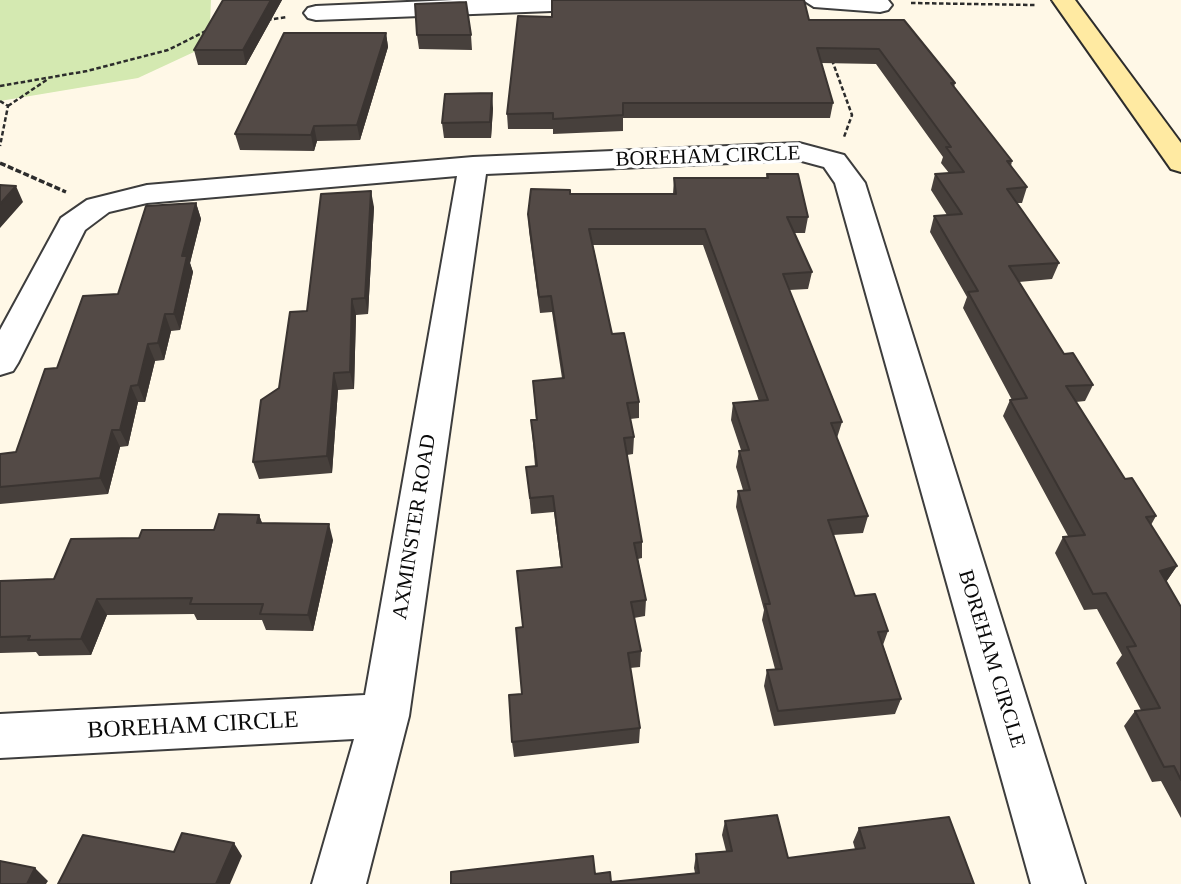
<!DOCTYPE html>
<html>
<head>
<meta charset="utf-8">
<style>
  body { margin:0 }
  canvas { display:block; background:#fff8e7 }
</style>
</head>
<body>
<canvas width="1181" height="884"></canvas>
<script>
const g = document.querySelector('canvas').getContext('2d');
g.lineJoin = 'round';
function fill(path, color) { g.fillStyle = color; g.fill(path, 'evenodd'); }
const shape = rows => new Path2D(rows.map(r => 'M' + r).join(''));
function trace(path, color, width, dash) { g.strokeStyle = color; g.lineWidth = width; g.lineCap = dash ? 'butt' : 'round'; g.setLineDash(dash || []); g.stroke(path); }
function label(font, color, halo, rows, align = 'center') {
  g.font = font + ' Georgia,serif'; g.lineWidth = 7; g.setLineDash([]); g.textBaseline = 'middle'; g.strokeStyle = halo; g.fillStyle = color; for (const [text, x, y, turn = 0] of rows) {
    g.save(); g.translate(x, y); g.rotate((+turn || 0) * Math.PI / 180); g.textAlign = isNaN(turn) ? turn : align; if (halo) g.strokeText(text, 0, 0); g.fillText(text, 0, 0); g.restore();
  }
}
fill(shape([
  [0,0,211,0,209,45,138,78,0,101]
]), '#d4e9b1');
const minor = shape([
  [453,0,614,0,615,2,604,9,316,20,308,18,304,13,308,8,316,6,453,0],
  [803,0,888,0,892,5,888,10,880,12,814,7,803,0],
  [799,143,844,155,865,183,1085,884,1031,884,835,183,824,167,798,160,486,174,409,716,366,884,312,884,354,739,0,758,0,714,365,695,457,176,147,203,109,212,85,230,18,363,13,371,0,375,0,330,61,218,87,200,147,185,473,157,799,143]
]);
const secondary = shape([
  [1052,0,1075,0,1181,143,1181,172,1171,169,1052,0]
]);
trace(minor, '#3d3d3d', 4);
trace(secondary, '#2c2c2c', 4);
trace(shape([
  [911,3,1035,5],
  [267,20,287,17],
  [832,60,852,115,844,137],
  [0,86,87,71,168,50,208,30],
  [0,101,8,106,0,146],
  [8,106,48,79]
]), '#2c2c2c', 2.5, [4.5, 2.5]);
trace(shape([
  [0,163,66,192]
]), '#2c2c2c', 3.5, [6, 2.5]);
fill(minor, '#fff');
fill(secondary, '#ffeaa2');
fill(shape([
  [223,0,282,0,246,65,198,65,194,50],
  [809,20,904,20,955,83,954,88,1012,161,1011,166,1027,187,1022,203,1017,203,1059,263,1052,279,1019,282,1064,354,1093,385,1085,401,1076,402,1125,479,1156,516,1151,525,1177,566,1166,582,1181,607,1181,818,1161,781,1152,782,1124,726,1135,711,1141,710,1116,663,1122,655,1097,609,1084,610,1055,553,1063,537,1068,536,1003,416,1010,400,1012,400,963,308,967,297,930,232,934,216,947,215,931,190,935,174,949,173,941,163,943,157,876,64,821,63,833,103,830,118,623,118,623,131,553,134,553,129,508,129,507,114],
  [386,33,388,47,360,140,317,141,314,151,240,150,235,134],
  [417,35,471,35,472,50,419,49],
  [493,108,491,138,444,138,442,123],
  [767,174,808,217,805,233,794,233,812,272,808,289,789,290,842,422,837,438,868,516,863,533,833,535,855,596,888,631,883,645,901,699,895,714,774,726,764,686,767,670,775,669,762,620,764,610,736,507,738,491,743,490,736,467,739,451,741,450,731,420,733,403,759,401,703,245,593,245,612,334,639,402,639,418,630,419,634,437,633,454,627,455,642,542,642,558,638,559,646,600,645,616,634,618,641,651,640,667,630,668,640,728,639,743,514,757,512,742,522,694,523,627,561,567,554,512,531,514,528,484,526,467,535,466,531,420,536,420,533,381,562,378,552,312,540,313,529,231,528,214,570,194,673,194,674,178,766,178],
  [196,203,201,219,190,263,193,272,180,330,171,331,164,360,155,361,145,402,138,402,128,446,120,447,108,494,0,504,0,454,16,452,57,368,118,294],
  [374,207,368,314,356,315,354,389,338,390,332,473,259,479,253,462,307,311],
  [259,515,262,523,333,540,313,631,266,630,262,620,197,620,194,614,107,615,91,655,39,656,36,652,0,653,0,581,54,579],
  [725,821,788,858,855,849,853,842,859,828,974,884,451,884,595,874,611,882,695,873,694,868,696,854,726,851,722,835]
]), '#47403c');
fill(shape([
  [271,0,282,0,246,65,243,50],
  [386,33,388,47,360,140,357,125],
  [492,93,493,108,491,138,490,122],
  [314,126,317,141,314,151,311,135],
  [16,186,23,202,0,228,0,204],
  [371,191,374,207,368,314,365,298],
  [196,203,201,219,190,263,193,272,180,330,174,314,182,256],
  [352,299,356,315,354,389,350,372],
  [165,314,171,331,164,360,158,343],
  [148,344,155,361,145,402,138,385],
  [334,373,338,390,332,473,327,456],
  [131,386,138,402,128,446,120,430],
  [112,430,120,447,108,494,100,478],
  [259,515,265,531,257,523],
  [329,524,333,540,313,631,308,615],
  [1177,566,1166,582,1160,571],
  [97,599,107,615,91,655,81,639],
  [234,843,242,856,230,884,216,884],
  [35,868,48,881,46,884,27,884]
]), '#3a3431');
const building = shape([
  [223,0,271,0,243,50,194,50,223,0],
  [552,0,804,0,809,20,904,20,955,83,951,83,1012,161,1007,161,1027,187,1007,189,1059,263,1009,266,1064,354,1073,353,1093,385,1066,386,1125,479,1132,478,1156,516,1146,517,1177,566,1160,571,1181,607,1181,780,1174,766,1164,767,1135,711,1160,708,1127,647,1136,646,1106,593,1093,594,1063,537,1085,535,1010,400,1027,398,968,292,978,291,934,216,962,214,935,174,964,172,946,147,951,147,879,49,817,48,833,103,623,103,623,115,553,119,553,113,507,114,518,16,552,17,552,0],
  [466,2,471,35,417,35,415,4,466,2],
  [284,33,386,33,357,125,314,126,311,135,235,134,284,33],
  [492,93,490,122,442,123,445,94,492,93],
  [767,174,798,174,808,217,787,217,812,272,783,274,842,422,831,423,868,516,828,520,855,596,875,594,888,631,878,632,901,699,778,711,767,670,782,669,765,604,770,604,738,491,750,490,739,451,749,450,733,403,768,400,705,229,589,229,612,334,624,333,639,402,627,403,634,437,624,438,642,542,634,543,646,600,631,602,641,651,628,653,640,728,512,742,509,695,522,694,516,628,523,627,517,571,562,567,553,496,530,498,526,467,537,466,531,420,537,420,533,381,564,378,551,296,539,297,528,214,531,189,570,190,570,194,676,194,674,178,768,178,767,174],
  [0,185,16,186,0,204,0,185],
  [371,191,365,298,352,299,350,372,334,373,327,456,253,462,261,400,279,388,290,312,307,311,321,194,371,191],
  [196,203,182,256,187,256,174,314,165,314,158,343,148,344,138,385,131,386,120,430,112,430,100,478,0,487,0,454,16,452,45,369,57,368,83,296,118,294,146,206,196,203],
  [219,514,259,515,257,523,329,524,308,615,260,614,263,604,190,604,192,598,97,599,81,639,28,640,30,636,0,637,0,581,54,579,71,539,139,538,142,530,214,530,219,514],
  [777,815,788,858,865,848,859,828,949,817,974,884,451,884,451,872,593,856,595,874,610,872,611,882,699,873,696,854,732,851,725,821,777,815],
  [182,833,234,843,216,884,58,884,83,835,174,852,182,833],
  [0,861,35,868,27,884,0,884,0,861]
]);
fill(building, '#534a46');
trace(building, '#3a3431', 2);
label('21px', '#0a0a0a', '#fff', [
  ["BOREHAM CIRCLE",708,157,-2],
  ["AXMINSTER ROAD",415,527,-81],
  ["BOREHAM CIRCLE",991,659,73]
]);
label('24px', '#0a0a0a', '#fff', [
  ["BOREHAM CIRCLE",193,726,-3]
]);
</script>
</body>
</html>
